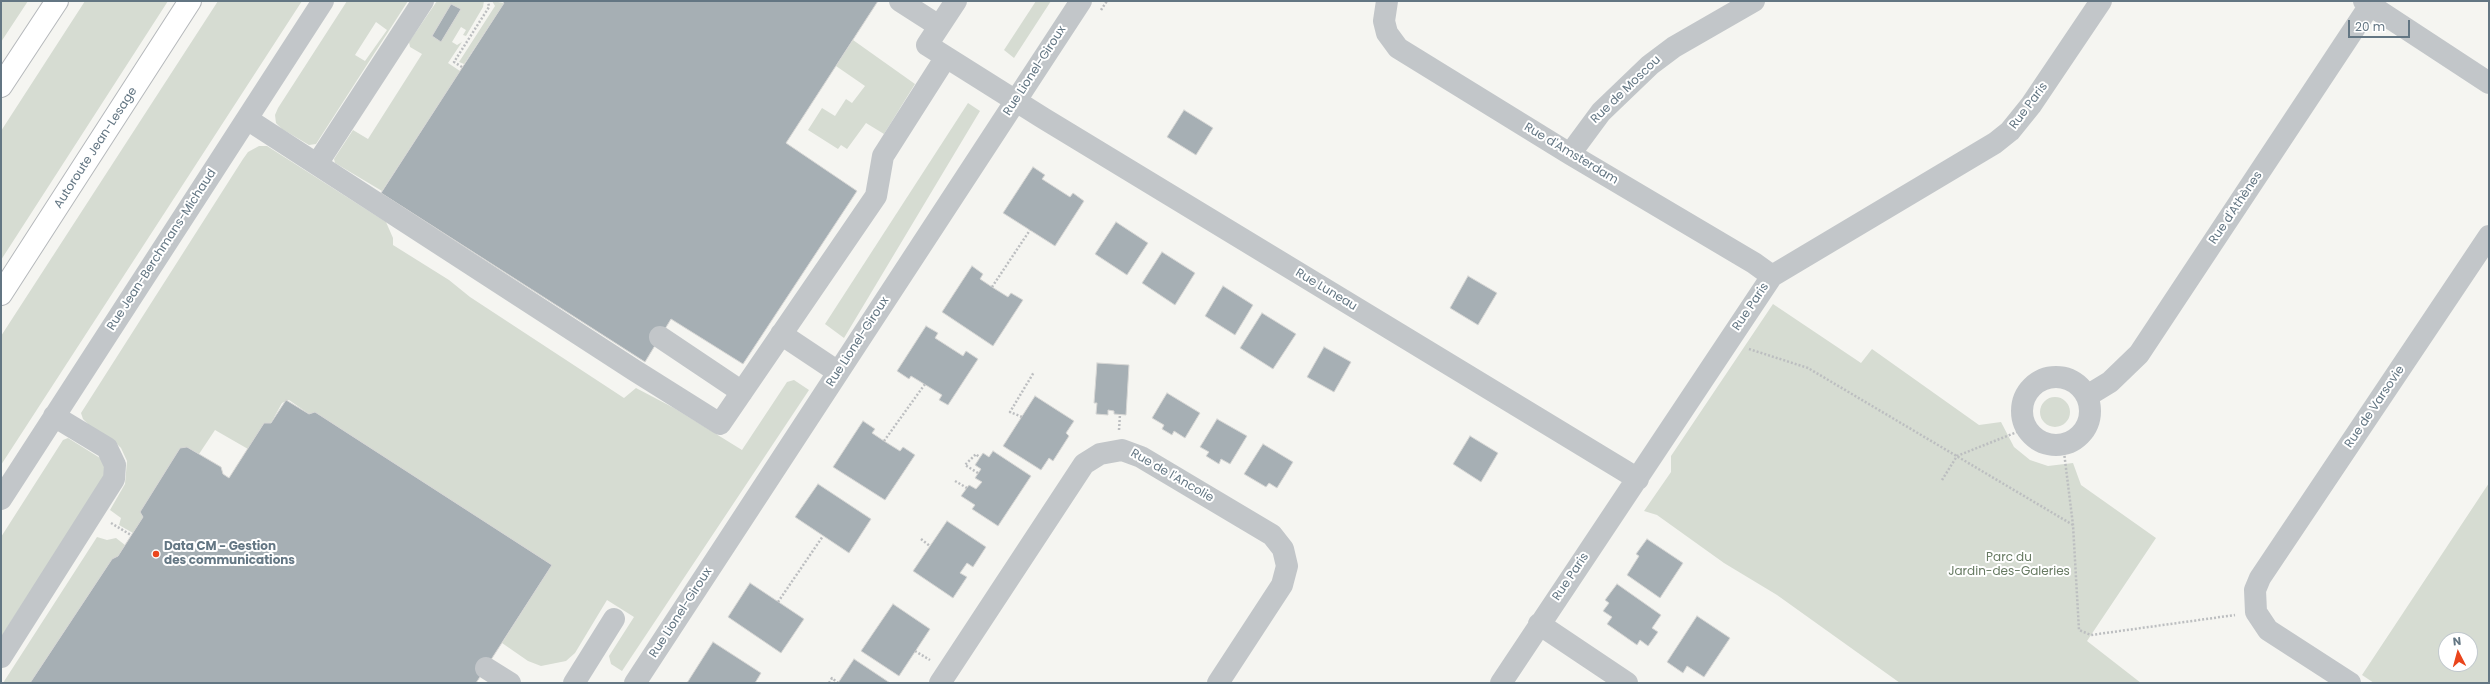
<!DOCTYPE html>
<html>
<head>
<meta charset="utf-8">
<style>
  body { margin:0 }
  #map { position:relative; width:2490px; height:684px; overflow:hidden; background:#f5f5f1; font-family:Poppins,sans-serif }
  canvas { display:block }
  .frame { position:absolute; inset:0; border:2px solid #637683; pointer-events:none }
  .north { position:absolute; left:2438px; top:632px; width:40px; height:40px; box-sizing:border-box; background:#fff; border:1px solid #c1c8cd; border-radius:50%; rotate:354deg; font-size:11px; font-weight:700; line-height:16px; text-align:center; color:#637683 }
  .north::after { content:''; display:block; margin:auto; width:14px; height:18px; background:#ea451c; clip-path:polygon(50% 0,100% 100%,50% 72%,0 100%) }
  .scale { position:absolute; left:2348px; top:20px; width:62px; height:18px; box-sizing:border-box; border:2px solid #637683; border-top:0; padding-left:5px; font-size:12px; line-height:14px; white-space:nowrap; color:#637683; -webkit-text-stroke:3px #fff; paint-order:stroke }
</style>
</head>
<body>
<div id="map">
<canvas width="2490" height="684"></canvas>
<div class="frame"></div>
<div class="north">N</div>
<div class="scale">20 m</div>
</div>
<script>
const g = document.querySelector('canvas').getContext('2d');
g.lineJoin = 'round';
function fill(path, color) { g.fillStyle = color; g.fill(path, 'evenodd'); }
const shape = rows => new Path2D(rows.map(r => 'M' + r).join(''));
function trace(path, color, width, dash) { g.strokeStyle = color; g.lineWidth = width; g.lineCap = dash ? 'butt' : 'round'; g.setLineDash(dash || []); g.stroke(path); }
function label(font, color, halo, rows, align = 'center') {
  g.font = font + ' Poppins,sans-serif'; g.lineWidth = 4; g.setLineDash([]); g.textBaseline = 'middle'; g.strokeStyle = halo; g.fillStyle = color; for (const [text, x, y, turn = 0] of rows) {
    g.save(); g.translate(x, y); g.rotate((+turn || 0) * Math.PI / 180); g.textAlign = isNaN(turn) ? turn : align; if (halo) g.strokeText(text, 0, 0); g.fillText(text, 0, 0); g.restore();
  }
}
fill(shape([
  [1,1,28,1,1,42],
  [85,1,168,1,1,260,1,131],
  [218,1,302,1,1,465,1,336],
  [347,1,408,1,316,144,309,145,282,129,276,123,275,115,278,108],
  [376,22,387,30,365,61,355,55],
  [437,1,484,1,483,7,466,36,463,35,466,30,461,27,452,42,457,45,462,42,448,63,460,71,382,191,335,163,334,159,353,130,368,139,422,54,410,47,409,42],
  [451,4,461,9,441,41,432,36],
  [492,1,504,3,464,64,459,62,495,6],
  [1036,1,1051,1,1014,58,1004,50],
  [853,40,915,84,884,134,866,123,847,149,841,145,838,149,808,130,822,108,835,116,846,99,852,103,865,86,836,66],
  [968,103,980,111,844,338,825,324],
  [259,146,267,146,386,222,393,238,393,245,449,280,470,297,624,398,636,388,674,408,742,450,787,382,794,380,809,390,622,671,611,664,609,656,634,617,607,600,575,653,566,661,541,666,528,661,502,643,552,565,315,412,309,414,289,400,282,403,271,423,264,423,248,449,215,430,199,454,187,447,180,448,140,512,143,517,133,533,119,525,121,518,110,510,125,484,127,461,121,448,113,440,90,426,83,419,81,413,243,159,248,152],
  [1773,304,1861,363,1872,349,1979,425,2001,422,2014,447,2030,460,2048,466,2073,463,2081,485,2156,538,2087,641,2141,683,1900,683,1777,595,1724,563,1657,515,1644,511,1671,472,1671,456],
  '2040 412a15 15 0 1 1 30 0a15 15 0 1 1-30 0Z',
  [68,438,100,458,105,464,104,477,1,637,1,537,63,440],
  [2489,483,2489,683,2374,683,2362,675],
  [2446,640,2470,640,2470,664,2446,664],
  [97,537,107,540,116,538,125,545,118,556,112,559,30,683,3,683]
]), '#d6dcd2');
const building = shape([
  [502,1,878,1,786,143,857,191,743,364,671,319,645,362,381,193,504,3,502,1],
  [451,4,461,9,441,42,432,36,451,4],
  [1184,110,1213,128,1196,155,1167,137,1184,110],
  [1033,167,1045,175,1042,179,1070,197,1073,193,1084,201,1055,246,1003,213,1033,167],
  [1116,222,1148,243,1127,275,1095,254,1116,222],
  [1162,252,1195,273,1175,305,1142,283,1162,252],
  [972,266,983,274,980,279,992,287,1008,297,1011,293,1023,300,993,346,942,312,972,266],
  [1468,276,1497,293,1478,325,1450,308,1468,276],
  [1223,286,1253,305,1235,335,1205,316,1223,286],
  [1262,313,1296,334,1273,369,1240,348,1262,313],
  [926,326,938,333,935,338,963,356,966,351,978,359,948,405,939,400,942,395,911,376,909,379,897,371,926,326],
  [1324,347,1351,362,1334,392,1307,377,1324,347],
  [1097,363,1129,365,1126,415,1114,414,1114,411,1108,410,1108,415,1096,414,1097,403,1094,403,1097,363],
  [1167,393,1200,413,1185,438,1174,431,1172,435,1162,429,1164,425,1152,418,1167,393],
  [1035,396,1074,421,1066,433,1069,436,1053,461,1049,458,1041,470,1003,446,1035,396],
  [286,400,309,414,315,412,552,565,476,683,30,683,112,559,118,556,143,517,140,512,180,448,187,447,221,467,223,474,229,478,264,423,271,423,286,400],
  [1217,419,1247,436,1230,464,1221,459,1219,464,1206,456,1209,452,1200,447,1217,419],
  [863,421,875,429,872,433,884,441,900,451,903,447,915,455,885,500,833,467,863,421],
  [1470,436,1498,453,1481,482,1453,464,1470,436],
  [1263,444,1293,462,1277,488,1269,483,1266,487,1244,474,1263,444],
  [993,451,1031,476,998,526,972,509,975,505,961,496,969,485,976,489,982,482,975,478,981,469,975,465,983,453,989,457,993,451],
  [818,484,871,519,849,553,795,517,818,484],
  [947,521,986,547,973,567,967,563,960,573,967,577,953,598,913,571,947,521],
  [1647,539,1683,563,1660,598,1627,575,1639,556,1636,554,1647,539],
  [750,583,804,619,781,653,728,617,750,583],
  [1617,584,1661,615,1652,628,1658,632,1648,646,1640,640,1637,645,1607,624,1612,617,1603,611,1609,603,1605,600,1617,584],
  [893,604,930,629,899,676,861,651,893,604],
  [1697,616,1730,638,1704,677,1687,666,1683,673,1667,662,1697,616],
  [713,642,761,673,755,683,687,683,713,642],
  [854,659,890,683,838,683,854,659]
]);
fill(building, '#a6afb4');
trace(building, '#d6d6d4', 1);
const highway = shape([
  [1,86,57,1],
  [1,294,190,1]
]);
trace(highway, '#b5b8bb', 24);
trace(shape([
  [1101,10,1107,1],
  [462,67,454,62,489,7,488,1],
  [992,287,1030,230],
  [1749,349,1808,368,2073,525],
  [1022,417,1010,412,1034,372],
  [1119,430,1120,414],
  [884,441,925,384],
  [2063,444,2073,525,2079,630,2091,635,2235,615],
  [978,473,965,465,976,454,980,458],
  [1942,480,1957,456,2027,428],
  [955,481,967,488],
  [111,523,131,535],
  [921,539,930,546],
  [778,602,823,536],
  [915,651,930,660],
  [829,683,832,678,838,683]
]), '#bcbec0', 2.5, [2, 2]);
trace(shape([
  [900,1,939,26],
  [956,1,927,45,1043,118,1638,479],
  [1387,1,1384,21,1387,33,1398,48,1570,154,1754,263,1772,276],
  [2364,1,2489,83],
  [247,119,634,370,720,424,876,196,883,156,946,57],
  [1570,154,1601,112,1650,65,1674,47,1754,1],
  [317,164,423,1],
  [781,334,838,372],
  [660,337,742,392],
  '2022 411a34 34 0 1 1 68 0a34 34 0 1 1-68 0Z',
  [2087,396,2110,382,2139,354,2370,5],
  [1,499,323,1],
  [1539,624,1627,683],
  [1,657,114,479,115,465,107,448,54,416],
  [486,668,510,683],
  [574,683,614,619],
  [635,683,1081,1],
  [940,683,1084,464,1100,454,1122,450,1141,457,1272,535,1283,549,1287,566,1282,585,1218,683],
  [1501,683,1772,276,1995,143,2010,131,2031,105,2101,1],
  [2350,683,2268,630,2256,612,2255,590,2260,578,2489,236]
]), '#c2c6c9', 22);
trace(highway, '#fff', 22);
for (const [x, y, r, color] of [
  [156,554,4,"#ea451c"]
]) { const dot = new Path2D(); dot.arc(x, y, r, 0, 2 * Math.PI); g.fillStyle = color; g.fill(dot); trace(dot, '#fff', 1.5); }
label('12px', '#637683', '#fff', [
  ["Rue Lionel-Giroux",1035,71,-57],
  ["Rue de Moscou",1626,90,-44],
  ["Rue Paris",2029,106,-53],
  ["Autoroute Jean-Lesage",96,148,-57],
  ["Rue d'Amsterdam",1571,154,31],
  ["Rue d'Athènes",2236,208,-56],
  ["Rue Jean-Berchmans-Michaud",162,250,-57],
  ["Rue Luneau",1326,290,31],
  ["Rue Paris",1751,307,-56],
  ["Rue Lionel-Giroux",858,342,-57],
  ["Rue de Varsovie",2375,407,-56],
  ["Rue de l'Ancolie",1172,476,30],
  ["Rue Paris",1571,577,-56],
  ["Rue Lionel-Giroux",681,613,-57]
]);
label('bold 12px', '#637683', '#fff', [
  ["Data CM - Gestion",164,547],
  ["des communications",164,561]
], 'left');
label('12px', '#677a62', '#fff', [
  ["Parc du",2009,558],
  ["Jardin-des-Galeries",2009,572]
]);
</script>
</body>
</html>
